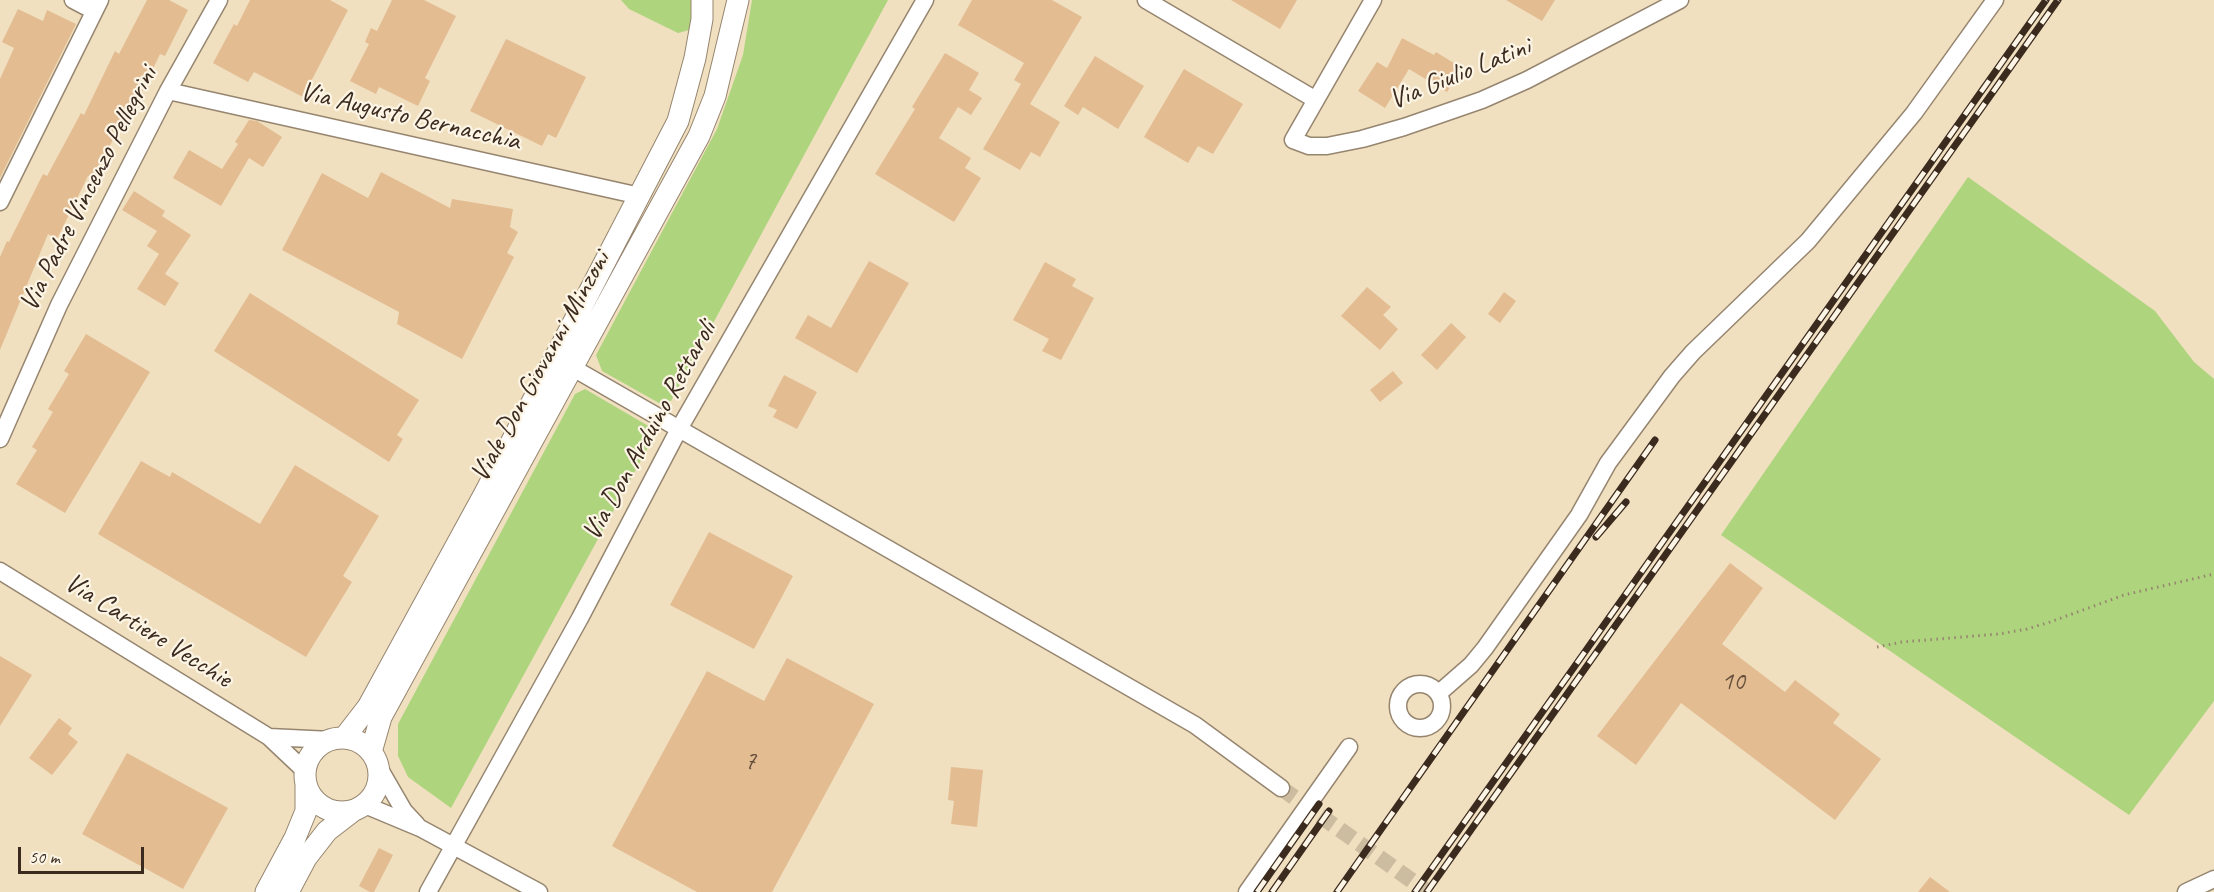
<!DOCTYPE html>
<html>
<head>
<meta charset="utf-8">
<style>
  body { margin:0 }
  #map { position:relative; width:2214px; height:892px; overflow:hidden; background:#f0e0c0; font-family:Caveat,sans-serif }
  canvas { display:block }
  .scale { position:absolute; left:18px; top:847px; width:126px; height:27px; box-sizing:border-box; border:3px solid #3b2a1e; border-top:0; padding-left:8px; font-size:18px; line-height:21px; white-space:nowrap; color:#3b2a1e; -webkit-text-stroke:4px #fcf5e5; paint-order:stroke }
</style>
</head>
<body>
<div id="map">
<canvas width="2214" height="892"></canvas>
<div class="scale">50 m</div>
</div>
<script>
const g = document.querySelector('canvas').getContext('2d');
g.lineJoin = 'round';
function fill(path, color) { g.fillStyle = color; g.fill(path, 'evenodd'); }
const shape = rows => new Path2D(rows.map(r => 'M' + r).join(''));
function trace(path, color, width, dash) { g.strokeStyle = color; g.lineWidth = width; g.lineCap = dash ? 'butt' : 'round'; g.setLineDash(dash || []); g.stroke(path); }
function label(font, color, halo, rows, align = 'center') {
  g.font = font + ' Caveat,sans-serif'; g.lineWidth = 4.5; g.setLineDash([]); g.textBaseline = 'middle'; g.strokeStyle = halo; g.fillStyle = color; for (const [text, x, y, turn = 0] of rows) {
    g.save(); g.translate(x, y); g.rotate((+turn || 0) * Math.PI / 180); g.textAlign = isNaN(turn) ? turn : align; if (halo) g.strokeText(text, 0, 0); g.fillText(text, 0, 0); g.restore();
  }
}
fill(shape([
  [621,0,697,0,696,19,689,30,678,33,629,9],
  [752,0,888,0,671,401,659,403,602,371,596,355,717,129,743,55],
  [1968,177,2155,311,2194,362,2214,379,2214,701,2129,815,1721,535],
  [585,389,657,431,451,808,408,777,398,756,398,724,575,394]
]), '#aed47e');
fill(shape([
  [147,0,169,0,188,10,165,56,160,54,130,117,126,116,92,178,88,176,57,239,48,234,0,350,0,257,7,241,9,242,43,174,47,176,81,113,84,115,115,51,119,54],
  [250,0,330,0,348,10,303,97,254,72,248,82,213,63,234,24,237,26],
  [392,0,424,0,456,16,425,78,430,81,418,106,379,87,376,94,350,81,369,44,365,42,371,28,377,31],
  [972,0,1052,0,1082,17,1030,104,1060,122,1040,157,1031,152,1020,170,983,149,1021,84,1014,80,1024,63,958,25],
  [1231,0,1297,0,1280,29],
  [1506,0,1555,0,1542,21],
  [18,9,43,21,47,10,76,24,0,178,0,79,14,48,2,42],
  [1402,38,1434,55,1436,52,1462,68,1447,92,1409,69,1385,108,1358,91,1377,62,1387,68],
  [506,39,586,77,556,138,548,134,542,146,470,111],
  [945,53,979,73,969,90,982,98,971,115,958,107,939,138,971,158,965,168,981,178,954,222,875,174,915,109,912,107],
  [1095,56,1144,86,1118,129,1083,107,1078,115,1064,106],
  [1184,69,1243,104,1213,154,1198,146,1188,163,1144,137],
  [249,120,257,121,282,137,263,167,249,158,221,206,173,178,189,150,222,169,238,144,235,142],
  [381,172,450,208,452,199,513,209,510,227,518,232,507,253,514,257,462,359,397,324,399,312,282,250,322,173,368,198],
  [134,191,165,211,162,216,191,235,165,274,179,283,165,306,137,289,159,254,147,246,157,231,122,210],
  [869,261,909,283,857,373,795,338,808,315,831,328],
  [1045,262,1076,279,1072,286,1094,298,1061,360,1042,351,1049,339,1013,320],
  [1367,287,1391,307,1383,315,1398,329,1380,350,1341,316],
  [1504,292,1516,301,1500,323,1488,314],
  [250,293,419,400,397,435,403,439,389,462,214,351],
  [1451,323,1466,337,1437,370,1421,355],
  [86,334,150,372,65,513,16,484,37,450,32,447,53,412,48,409,69,374,64,371],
  [1393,371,1403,383,1380,402,1370,390],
  [784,375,817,392,797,429,773,417,777,410,768,406],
  [141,461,170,477,172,472,260,524,295,465,379,516,343,576,352,582,306,657,98,534],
  [709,532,793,576,754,649,670,605],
  [1730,563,1763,588,1722,644,1785,692,1795,680,1840,714,1833,723,1881,759,1835,820,1681,703,1636,765,1597,736],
  [0,656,32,675,0,726],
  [787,658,874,704,772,892,697,892,612,846,707,671,764,701],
  [59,718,72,728,68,734,78,742,52,775,29,758],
  [127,753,228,808,183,889,82,834],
  [951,767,983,770,977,827,951,824,954,801,948,800],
  [379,848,393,855,374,892,370,892,359,886],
  [1930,877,1950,892,1918,892]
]), '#e3bc92');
trace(shape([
  [1281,788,1428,892]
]), '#ccbca0', 16, [16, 8]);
const minor = shape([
  [73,0,94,11],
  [1146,0,1316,100],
  [1373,0,1293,140,1309,146,1327,146,1362,139,1404,127,1482,100,1527,80,1680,0],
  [168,91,640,196],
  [0,202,100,0],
  [573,368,1195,725,1281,788],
  [0,439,59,305,168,91,219,0],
  [0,571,269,737,305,771],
  '1398 706a22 22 0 1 1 44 0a22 22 0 1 1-44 0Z',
  [1439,693,1471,665,1485,648,1579,515,1608,463,1672,376,1693,352,1808,241,1914,113,1995,0],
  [269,737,331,740],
  [378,766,404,811,417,825],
  [365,805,420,828,539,892],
  [428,892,580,618,679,429,925,0],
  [1247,892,1349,747],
  [2186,892,2214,879]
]);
const major = shape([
  '305 775a37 37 0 1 1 74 0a37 37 0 1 1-74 0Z',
  [344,738,368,707,485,493,678,121,695,58,702,19,702,0],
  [371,752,381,717,699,136,715,96,738,0],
  [266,892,295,838,306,811,306,785],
  [288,892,306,858,327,831,353,811]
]);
trace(minor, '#96856f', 19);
trace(major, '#96856f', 23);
trace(shape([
  [1877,647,1902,642,1999,634,2027,629,2050,622,2124,595,2214,574]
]), '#96856f', 3, [1.5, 4.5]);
trace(minor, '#fff', 16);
trace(major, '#fff', 21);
const rail = shape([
  [1596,537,1626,502],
  [1257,892,1319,804],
  [1272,892,1329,811],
  [1337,892,1655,440],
  [1415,892,2046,0],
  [1427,892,2058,0]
]);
trace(rail, '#3b2a1e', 7);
trace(rail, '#fcf5e5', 4.5, [14]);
label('26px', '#654e3b', null, [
  ["10",1733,682],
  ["7",750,762]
]);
label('28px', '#3b2a1e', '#fcf5e5', [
  ["Via Giulio Latini",1460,74,-22],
  ["Via Augusto Bernacchia",410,117,13],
  ["Via Padre Vincenzo Pellegrini",89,189,-63],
  ["Viale Don Giovanni Minzoni",541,367,-61],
  ["Via Don Arduino Rettaroli",650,431,-61],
  ["Via Cartiere Vecchie",148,631,32]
]);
</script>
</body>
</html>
